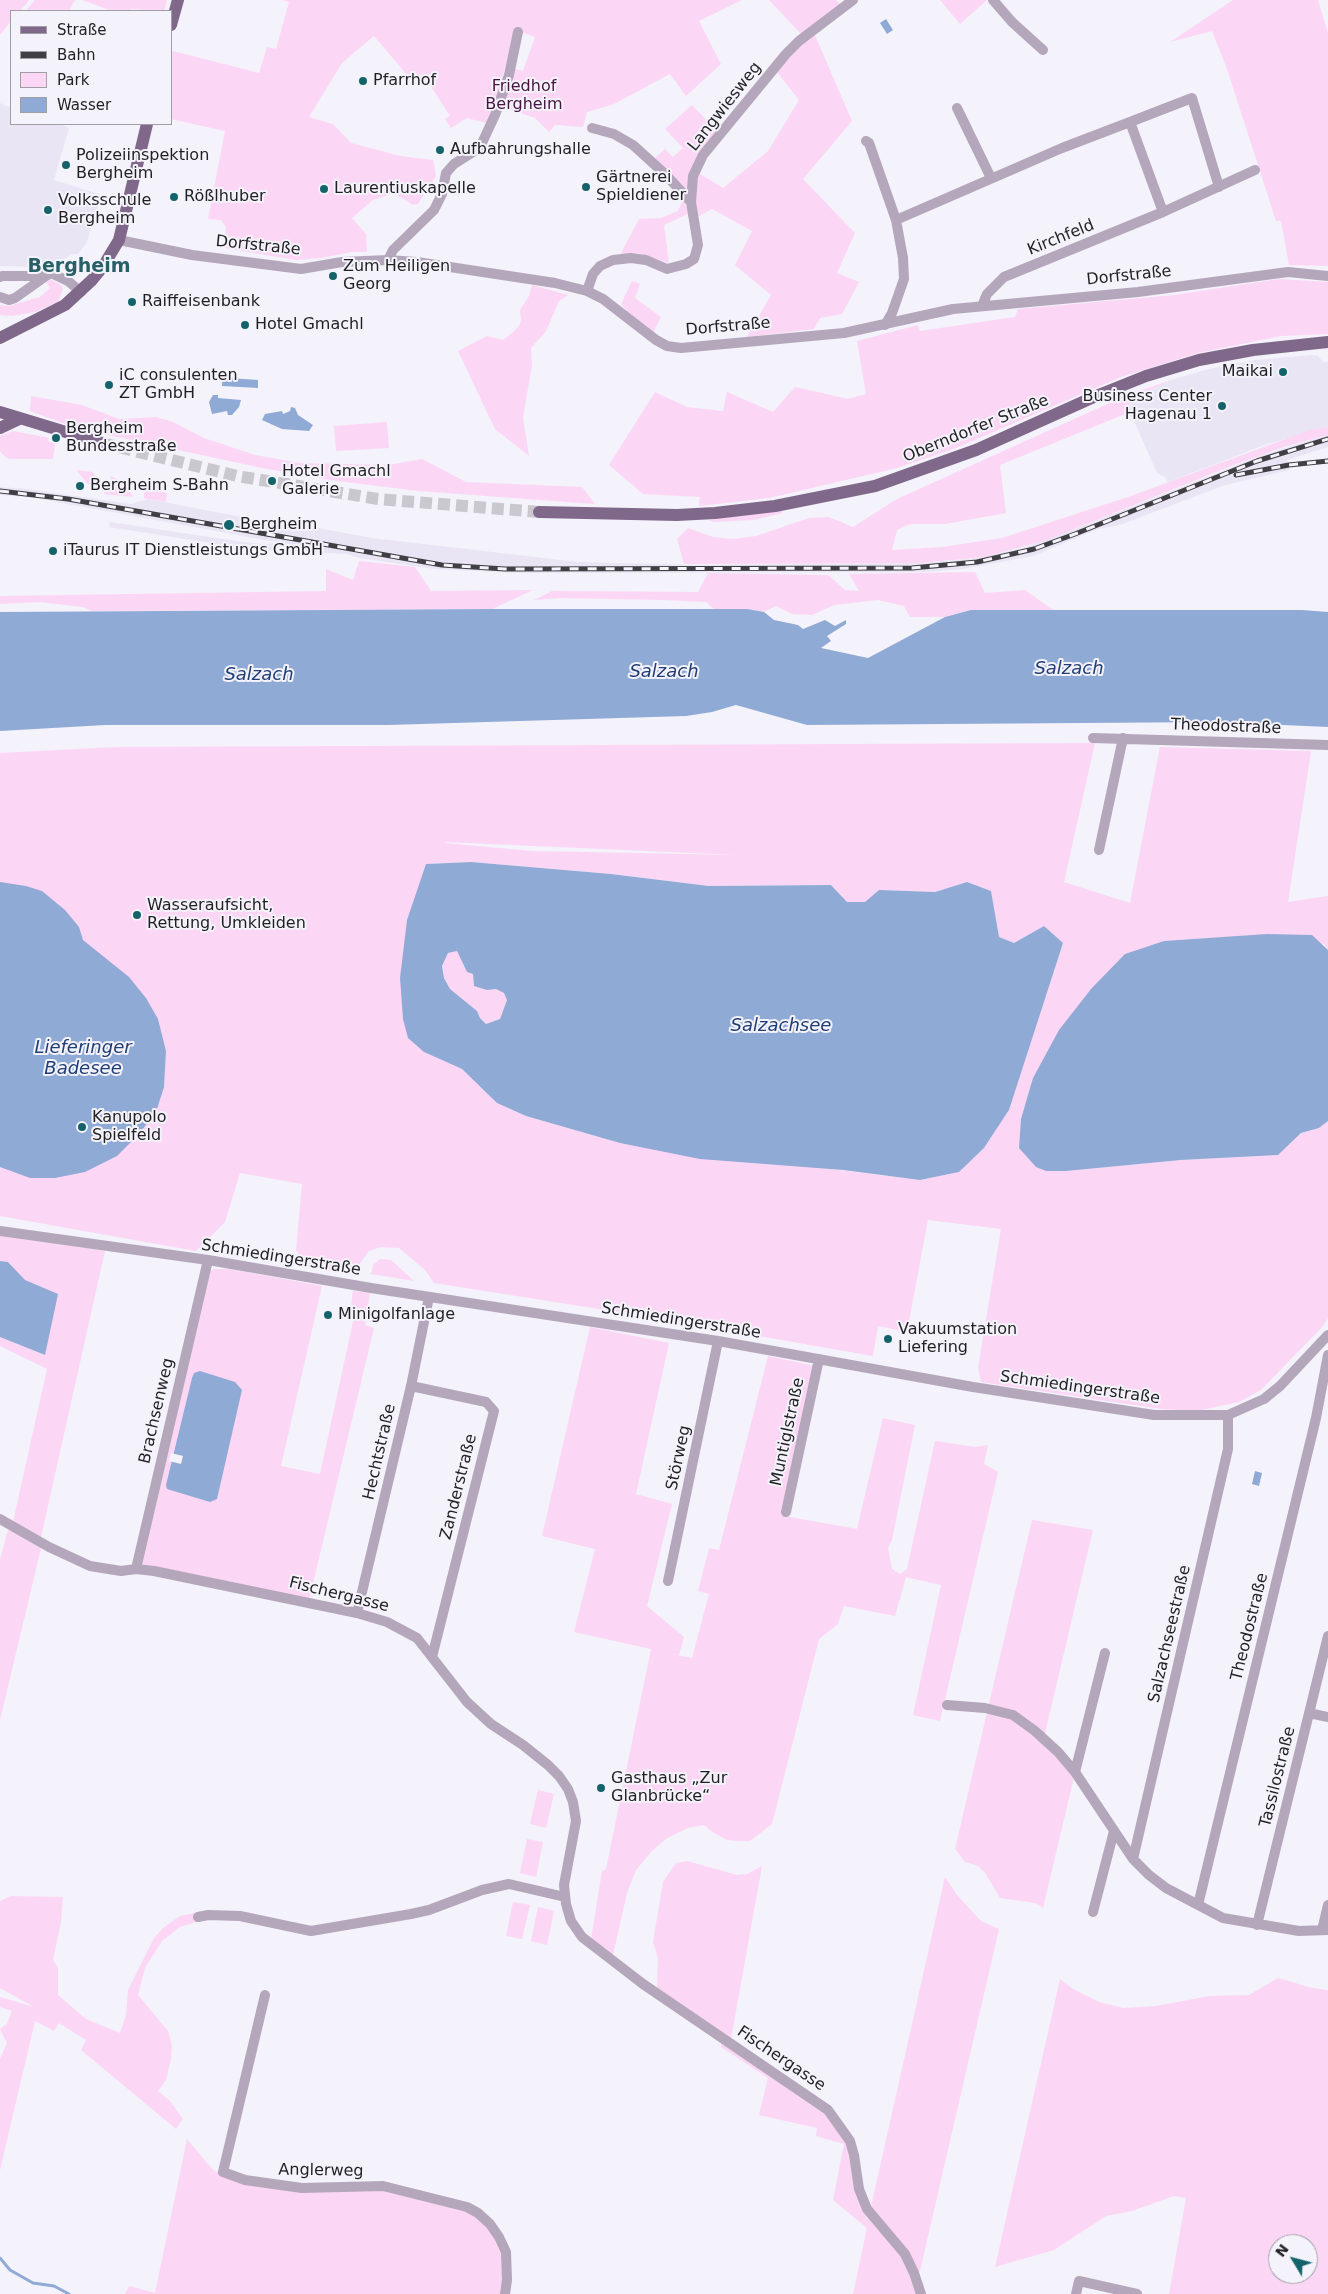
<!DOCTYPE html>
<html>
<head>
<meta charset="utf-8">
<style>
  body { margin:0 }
  #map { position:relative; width:1328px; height:2294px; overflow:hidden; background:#f4f2fa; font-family:"DejaVu Sans",sans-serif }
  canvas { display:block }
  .legend { position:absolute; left:10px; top:10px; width:162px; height:115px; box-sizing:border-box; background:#f4f2fa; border:1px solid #9f9ea4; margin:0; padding:6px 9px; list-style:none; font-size:15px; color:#201f22 }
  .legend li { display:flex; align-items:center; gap:10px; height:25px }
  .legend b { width:25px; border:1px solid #9f9ea4 }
  .north { position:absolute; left:1268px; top:2234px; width:50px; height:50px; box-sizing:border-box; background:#f4f2fa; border:1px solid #9f9ea4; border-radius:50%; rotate:307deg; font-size:14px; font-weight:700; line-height:20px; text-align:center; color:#201f22 }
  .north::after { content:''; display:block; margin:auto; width:18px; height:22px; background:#14636b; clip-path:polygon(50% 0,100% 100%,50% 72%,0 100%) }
</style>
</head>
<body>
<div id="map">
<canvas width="1328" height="2294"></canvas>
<ul class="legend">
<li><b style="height:6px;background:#80688b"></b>Straße</li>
<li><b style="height:6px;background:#403f43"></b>Bahn</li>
<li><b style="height:14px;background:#fcd6f5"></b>Park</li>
<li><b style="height:14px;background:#90aad6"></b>Wasser</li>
</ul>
<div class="north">N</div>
</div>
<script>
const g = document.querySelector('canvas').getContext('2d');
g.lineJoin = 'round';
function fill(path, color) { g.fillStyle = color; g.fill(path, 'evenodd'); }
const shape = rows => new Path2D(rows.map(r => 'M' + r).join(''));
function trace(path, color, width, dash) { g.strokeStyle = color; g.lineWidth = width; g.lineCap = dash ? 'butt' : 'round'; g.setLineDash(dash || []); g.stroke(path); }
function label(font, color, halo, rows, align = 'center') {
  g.font = font + ' "DejaVu Sans",sans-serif'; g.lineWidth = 4; g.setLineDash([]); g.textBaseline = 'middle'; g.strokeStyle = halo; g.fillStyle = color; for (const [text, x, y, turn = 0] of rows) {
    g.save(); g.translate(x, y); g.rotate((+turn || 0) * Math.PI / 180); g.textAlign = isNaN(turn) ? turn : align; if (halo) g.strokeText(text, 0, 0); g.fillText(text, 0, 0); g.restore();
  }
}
fill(shape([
  [0,103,11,108,11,124,60,124,69,128,54,180,102,195,86,244,78,254,71,254,55,268,0,266],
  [1311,355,1318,356,1323,362,1328,362,1328,427,1267,444,1168,482,1165,477,1157,473,1130,412,1129,404,1142,394,1171,380,1209,369,1255,360],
  [1328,435,1328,447,1287,460,1290,470,1225,485,1120,525,1098,529,1033,556,963,569,922,572,521,573,435,569,359,558,347,554,248,549,109,527,110,522,243,542,262,544,282,543,35,498,0,495,0,487,27,489,131,504,148,499,262,521,263,518,372,538,578,562,695,565,920,563,970,559,1023,548,1070,531,1263,455]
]), '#e9e5f4');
fill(shape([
  [0,0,29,0,20,11,11,11,11,21,0,35],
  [35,0,75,0,69,11,26,11],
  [82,0,167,0,164,11,131,9,130,11,112,11],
  [282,0,742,0,699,21,721,64,686,96,670,74,614,104,587,112,583,127,555,125,549,132,535,118,503,107,515,69,523,71,535,37,516,30,492,112,486,123,467,118,451,128,445,119,450,116,425,77,413,82,374,36,342,63,309,117,333,124,351,143,400,156,433,160,436,176,418,204,413,205,394,193,373,200,352,218,366,234,367,252,351,252,321,258,296,260,224,248,226,227,221,220,208,219,225,131,171,119,171,58,173,51,259,73,267,47,276,49,289,2],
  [769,0,836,0,841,5,802,35],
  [940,0,987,0,960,24],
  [1233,0,1318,0,1328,33,1328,266,1289,265,1281,221,1276,221,1227,69,1212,31,1170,42],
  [814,33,852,121,803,179,855,233,837,273,859,282,842,314,820,318,814,329,747,337,771,295,735,265,752,231,712,209,697,217,694,202,697,172,723,188,768,151,799,100,776,71],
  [692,105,718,132,689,187,684,190,655,158,665,149,673,157,683,148,665,129],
  [683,199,690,213,664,225,669,263,638,253,620,255,639,219,661,218,678,211],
  [1279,279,1328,282,1328,334,1281,336,1198,353,1121,377,956,448,897,468,769,498,699,506,700,497,643,494,609,465,655,392,687,407,723,411,727,392,773,412,795,387,848,399,866,394,857,341,918,325,920,331,1015,317,1018,309,1174,295],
  [52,280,61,285,63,289,58,302,35,312,12,316,0,315,0,305,9,306,40,297,50,288,46,281],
  [632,281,640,284,635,298,661,317,653,333,630,315,621,304],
  [532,285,568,295,559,301,546,331,531,348,532,364,523,418,529,456,495,429,458,351,487,336,503,340,512,333,519,326,521,320,520,310,529,296],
  [1171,380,1142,394,1129,404,1130,412,1000,465,1006,513,945,524,910,524,897,530,892,550,942,547,1002,538,1131,496,1310,430,1328,427,1328,435,1287,446,1231,466,1047,540,984,557,920,563,684,564,677,539,688,528,713,537,733,539,756,536,809,518,829,517,853,527,897,499,1123,397],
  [31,396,82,405,119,419,156,417,173,422,204,438,255,455,300,463,388,465,422,459,466,482,582,487,595,504,418,491,330,480,262,468,76,428,30,411],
  [387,422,389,448,336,451,334,426],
  [13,431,49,438,48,441,55,444,53,459,9,459,4,456,0,451,0,436],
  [76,470,92,472,96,476,97,480,94,484,88,484],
  [111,476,127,484,133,497,104,494,109,487],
  [148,483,158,484,157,491,167,493,166,502,144,498,145,485],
  [782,510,782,513,754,520,713,522,709,520],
  [359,561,415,567,431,591,533,590,492,609,92,611,83,607,39,602,0,604,0,596,326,591,326,569,353,580],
  [975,572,985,593,1025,590,1053,610,971,610,945,617,910,617,904,606,878,600,834,605,812,615,792,614,776,606,764,612,747,609,714,609,706,602,664,600,559,598,534,600,552,591,698,592,708,573,828,575,845,590,859,591,849,574],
  [1095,743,1064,882,1130,903,1160,747,1311,751,1288,902,1328,896,1328,950,1324,944,1211,938,1164,941,1066,1171,1181,1160,1278,1155,1301,1133,1319,1128,1328,1121,1328,1318,1323,1326,1261,1390,1239,1402,1197,1411,1161,1409,981,1382,978,1368,1001,1229,928,1220,907,1332,878,1326,873,1356,656,1318,434,1283,425,1270,399,1248,381,1247,369,1251,357,1268,332,1271,305,1266,296,1250,302,1184,240,1173,225,1222,196,1251,0,1216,0,753,116,747],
  [445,843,445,842,738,855,532,851],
  [471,862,611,874,709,886,831,885,847,902,865,902,879,890,935,892,967,882,991,891,998,937,1014,943,1044,926,1062,943,1009,1110,984,1148,959,1172,920,1180,620,1143,526,1116,497,1103,462,1069,424,1052,426,864],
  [457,951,467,972,473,974,487,990,496,989,504,993,507,1000,500,1019,486,1024,480,1018,477,1011,450,989,444,978,442,966,448,953],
  [0,1234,105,1251,41,1537,41,1548,0,1720,0,1560,7,1533,13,1522,47,1369,0,1346,0,1337,45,1355,25,1280,8,1262,0,1261],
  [380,1259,391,1260,414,1281,371,1274,373,1265],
  [214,1269,230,1269,322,1286,281,1466,320,1474,354,1317,350,1313,353,1291,370,1293,365,1325,374,1328,309,1600,142,1566,209,1272],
  [590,1327,669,1343,636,1494,672,1504,647,1606,684,1637,679,1655,667,1653,692,1658,709,1594,698,1591,709,1548,719,1550,768,1356,815,1366,784,1516,857,1529,883,1418,915,1425,892,1540,888,1548,892,1569,900,1574,907,1569,935,1441,975,1447,988,1445,984,1464,998,1472,940,1721,913,1715,941,1585,906,1577,895,1616,844,1606,838,1624,819,1639,772,1824,750,1841,738,1841,727,1840,711,1831,704,1825,688,1828,667,1838,652,1851,636,1870,627,1893,613,1955,591,1939,602,1871,606,1869,651,1649,574,1632,595,1549,542,1536],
  [1032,1520,1093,1530,1045,1733,1040,1739,1074,1777,1043,1908,1035,1903,1000,1898,986,1874,978,1866,965,1862,955,1849],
  [538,1790,554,1794,546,1828,530,1824],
  [527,1839,543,1842,536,1877,520,1873],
  [687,1861,737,1875,747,1874,762,1866,731,2039,657,1988,658,1958,653,1942,663,1882,676,1863],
  [945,1877,957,1895,981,1921,999,1929,920,2271,913,2277,919,2294,853,2294,867,2228,833,2200,844,2144,816,2136,817,2128,759,2115,768,2078,721,2047,721,2041,820,2108,831,2120,847,2145,862,2209,868,2220],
  [11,1896,63,1897,61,1922,53,1960,58,1968,58,1995,86,2019,120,2033,126,2015,128,1990,154,1938,163,1928,180,1916,200,1912,209,1918,180,1927,162,1941,145,1968,138,1995,168,2031,172,2046,171,2059,166,2080,158,2091,170,2101,183,2119,176,2129,81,2050,86,2040,59,2023,54,2031,35,2021,0,2170,0,2059,7,2043,0,2029,7,2024,12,2011,0,2007,0,1997,34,2007,0,1988,0,1901],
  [513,1902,530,1905,522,1939,506,1936],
  [538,1907,554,1911,547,1945,531,1941],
  [1278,1978,1312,1988,1328,1990,1328,2294,1169,2294,1186,2198,1174,2196,1132,2211,1106,2216,1054,2250,995,2267,1060,1979,1073,1989,1099,2002,1123,2008,1156,2006,1210,1996,1249,1995],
  [1278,2244,1308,2244,1308,2274,1278,2274],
  [187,2139,213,2170,244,2183,368,2188,451,2204,482,2219,504,2252,503,2294,125,2294,129,2286,155,2293]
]), '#fcd6f5');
fill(shape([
  [886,19,893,30,887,34,880,23],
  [222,375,230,376,230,378,258,380,258,388,222,386],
  [213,395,218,395,218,398,241,400,239,407,232,415,228,415,227,411,212,414,209,402],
  [291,407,295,408,298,415,313,425,309,431,282,429,262,420,265,414,282,411,283,414,290,411],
  [492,609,747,609,764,612,774,620,798,625,803,629,825,620,835,626,846,620,846,624,827,636,831,641,821,648,868,658,945,617,971,610,1302,610,1328,612,1328,727,1217,722,807,725,736,705,712,712,686,716,388,725,105,725,0,731,0,612],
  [471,862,611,874,709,886,831,885,847,902,865,902,879,890,935,892,967,882,991,891,999,937,1014,943,1044,926,1063,943,1009,1110,984,1148,959,1172,920,1180,843,1170,700,1159,620,1143,526,1116,497,1103,462,1069,424,1052,408,1038,403,1019,400,978,407,920,426,864],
  [457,951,467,972,473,974,474,986,487,990,496,989,504,993,507,1000,500,1019,486,1024,480,1018,477,1011,450,989,444,978,442,966,448,953],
  [0,882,26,886,42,891,65,910,79,927,83,940,129,977,146,998,158,1019,166,1051,164,1087,156,1112,138,1135,117,1156,85,1172,55,1178,30,1178,0,1167],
  [1267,934,1312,935,1328,950,1328,1121,1319,1128,1301,1133,1278,1155,1181,1160,1066,1171,1046,1171,1036,1167,1019,1148,1021,1119,1033,1078,1059,1030,1091,989,1125,954,1164,941],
  [0,1261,8,1262,25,1280,58,1294,45,1355,0,1337],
  [200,1371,235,1382,242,1390,217,1499,210,1502,167,1489,166,1485,192,1378,194,1373],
  [1255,1471,1262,1473,1259,1486,1252,1484]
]), '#90aad6');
fill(shape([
  [171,1453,183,1456,181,1464,169,1461]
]), '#f4f2fa');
trace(shape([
  [0,2258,10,2270,33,2283,54,2286,69,2294]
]), '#90aad6', 3);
trace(shape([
  [102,443,237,476,378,499,539,512]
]), '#cac8cf', 12, [12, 6]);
trace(shape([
  [993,0,1012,22,1043,50],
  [957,108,991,178],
  [1130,122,1192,98,1219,187],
  [592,128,614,134,633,145,665,174,691,202],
  [866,141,869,143,896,220],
  [1163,212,1255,170],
  [119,240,192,255,301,269,342,262,388,260,417,262,555,283,587,291,603,299,656,340,667,346,681,348,844,333,953,309,1138,292,1288,272,1328,276],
  [388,260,393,250,434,210,442,194,446,173,454,164,476,150,482,143,495,115,509,75,518,32],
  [0,277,2,276,46,276,51,273,68,281,81,292],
  [587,291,593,274,600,266,613,260,631,258,646,260,667,269,686,264,694,259,698,245,691,202,693,176,703,155,786,54,799,41,853,0],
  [0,297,9,300,15,298,46,276],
  [885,325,892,313,904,279,903,258,896,220,1062,148,1130,122,1163,212,1004,277,987,294,982,306],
  [1093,738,1328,745],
  [1099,850,1123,738],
  [0,1231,208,1260,371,1288,718,1341,973,1387,1154,1415,1228,1415,1264,1399,1280,1386,1328,1335],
  [411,1386,486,1402,494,1411,432,1657],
  [786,1512,819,1359],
  [0,1519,49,1547,90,1566,121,1571,136,1569,154,1571,357,1613,387,1622,417,1638,467,1702,491,1724,523,1745,548,1765,559,1776,568,1789,573,1802,576,1821,564,1885,566,1904,571,1921,582,1937,643,1984,828,2110,850,2141,854,2155,859,2189,867,2209,905,2254,914,2273,921,2294],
  [136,1569,208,1260],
  [668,1581,718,1341],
  [357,1613,411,1386,429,1297],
  [947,1705,985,1708,1013,1715,1035,1731,1058,1752,1075,1772,1133,1859,1149,1875,1166,1888,1223,1918,1299,1931,1328,1930],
  [1309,1713,1328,1717],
  [1075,1772,1105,1653],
  [1133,1859,1228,1449,1228,1415],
  [1198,1905,1316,1418,1328,1355],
  [1093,1912,1114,1831],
  [198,1917,208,1915,240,1916,311,1931,411,1914,429,1910,482,1890,509,1884,565,1897],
  [1257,1925,1328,1636],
  [1322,1930,1328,1905],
  [265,1995,223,2172,245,2180,302,2188,383,2186,467,2207,478,2213,490,2224,499,2237,506,2252,507,2280,505,2294],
  [1076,2294,1079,2281,1137,2294]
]), '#b5a7bb', 10);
trace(shape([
  [171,25,178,0],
  [0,338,65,305,92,280,102,268,119,240,147,124],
  [0,412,102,443],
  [0,428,19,419],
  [539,512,677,515,715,513,775,506,875,486,976,450,1096,396,1146,376,1199,360,1253,350,1328,342]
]), '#80688b', 12);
const rail = shape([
  [1236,475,1289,465,1328,461],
  [0,491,68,499,442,565,505,569,912,568,977,562,1034,549,1075,534,1257,461,1328,439]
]);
trace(rail, '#403f43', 5);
trace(rail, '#f4f2fa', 3, [9]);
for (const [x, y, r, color] of [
  [363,81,5,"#14636b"],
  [440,150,5,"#14636b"],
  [66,165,5,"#14636b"],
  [586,187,5,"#14636b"],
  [324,189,5,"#14636b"],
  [174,197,5,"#14636b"],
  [48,210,5,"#14636b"],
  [333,276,5,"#14636b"],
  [132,302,5,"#14636b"],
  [245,325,5,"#14636b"],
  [1283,372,5,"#14636b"],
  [109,385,5,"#14636b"],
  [1222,406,5,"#14636b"],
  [56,438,5,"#14636b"],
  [272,481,5,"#14636b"],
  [80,486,5,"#14636b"],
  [229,525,6,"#14636b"],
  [53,551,5,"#14636b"],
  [137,915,5,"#14636b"],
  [82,1127,5,"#14636b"],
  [328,1315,5,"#14636b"],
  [888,1339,5,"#14636b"],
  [601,1788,5,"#14636b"]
]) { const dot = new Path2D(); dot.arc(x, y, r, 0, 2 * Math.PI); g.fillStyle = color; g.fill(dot); trace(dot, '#f4f2fa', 2); }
label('16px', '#201f22', '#f4f2fa', [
  ["Pfarrhof",373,81],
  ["Aufbahrungshalle",450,150],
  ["Polizeiinspektion",76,156],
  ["Bergheim",76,174],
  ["Gärtnerei",596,178],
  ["Spieldiener",596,196],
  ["Laurentiuskapelle",334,189],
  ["Rößlhuber",184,197],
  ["Volksschule",58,201],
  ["Bergheim",58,219],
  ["Zum Heiligen",343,267],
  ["Georg",343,285],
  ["Raiffeisenbank",142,302],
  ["Hotel Gmachl",255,325],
  ["Maikai",1273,372,"right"],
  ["iC consulenten",119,376],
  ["ZT GmbH",119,394],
  ["Business Center",1212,397,"right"],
  ["Hagenau 1",1212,415,"right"],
  ["Bergheim",66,429],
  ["Bundesstraße",66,447],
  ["Hotel Gmachl",282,472],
  ["Galerie",282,490],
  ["Bergheim S-Bahn",90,486],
  ["Bergheim",240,525],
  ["iTaurus IT Dienstleistungs GmbH",63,551],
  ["Wasseraufsicht,",147,906],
  ["Rettung, Umkleiden",147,924],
  ["Kanupolo",92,1118],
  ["Spielfeld",92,1136],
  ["Minigolfanlage",338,1315],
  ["Vakuumstation",898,1330],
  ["Liefering",898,1348],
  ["Gasthaus „Zur",611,1779],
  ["Glanbrücke“",611,1797]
], 'left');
label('16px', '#481341', '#f4f2fa', [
  ["Friedhof",524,87],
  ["Bergheim",524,105]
]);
label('16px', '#201f22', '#f4f2fa', [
  ["Langwiesweg",725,107,-52],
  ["Kirchfeld",1061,238,-22],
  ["Dorfstraße",258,246,6],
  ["Dorfstraße",1129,276,-6],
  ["Dorfstraße",728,327,-5],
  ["Oberndorfer Straße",976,429,-22],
  ["Theodostraße",1226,727,2],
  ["Schmiedingerstraße",281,1258,9],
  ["Schmiedingerstraße",681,1321,9],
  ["Schmiedingerstraße",1080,1388,8],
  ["Brachsenweg",157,1411,-77],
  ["Muntiglstraße",788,1432,-78],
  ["Hechtstraße",380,1452,-77],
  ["Störweg",679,1458,-78],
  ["Zanderstraße",459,1487,-76],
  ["Fischergasse",339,1595,14],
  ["Theodostraße",1250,1627,-76],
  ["Salzachseestraße",1170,1634,-77],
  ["Tassilostraße",1278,1777,-76],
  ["Fischergasse",781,2059,34],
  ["Anglerweg",321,2171,1]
]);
label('italic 18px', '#1f3e75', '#f4f2fa', [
  ["Salzach",1069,669],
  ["Salzach",664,672],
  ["Salzach",259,675],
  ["Salzachsee",781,1026],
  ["Lieferinger",83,1048],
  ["Badesee",83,1069]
]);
label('bold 19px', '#276067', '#f4f2fa', [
  ["Bergheim",79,267]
]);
</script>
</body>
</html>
